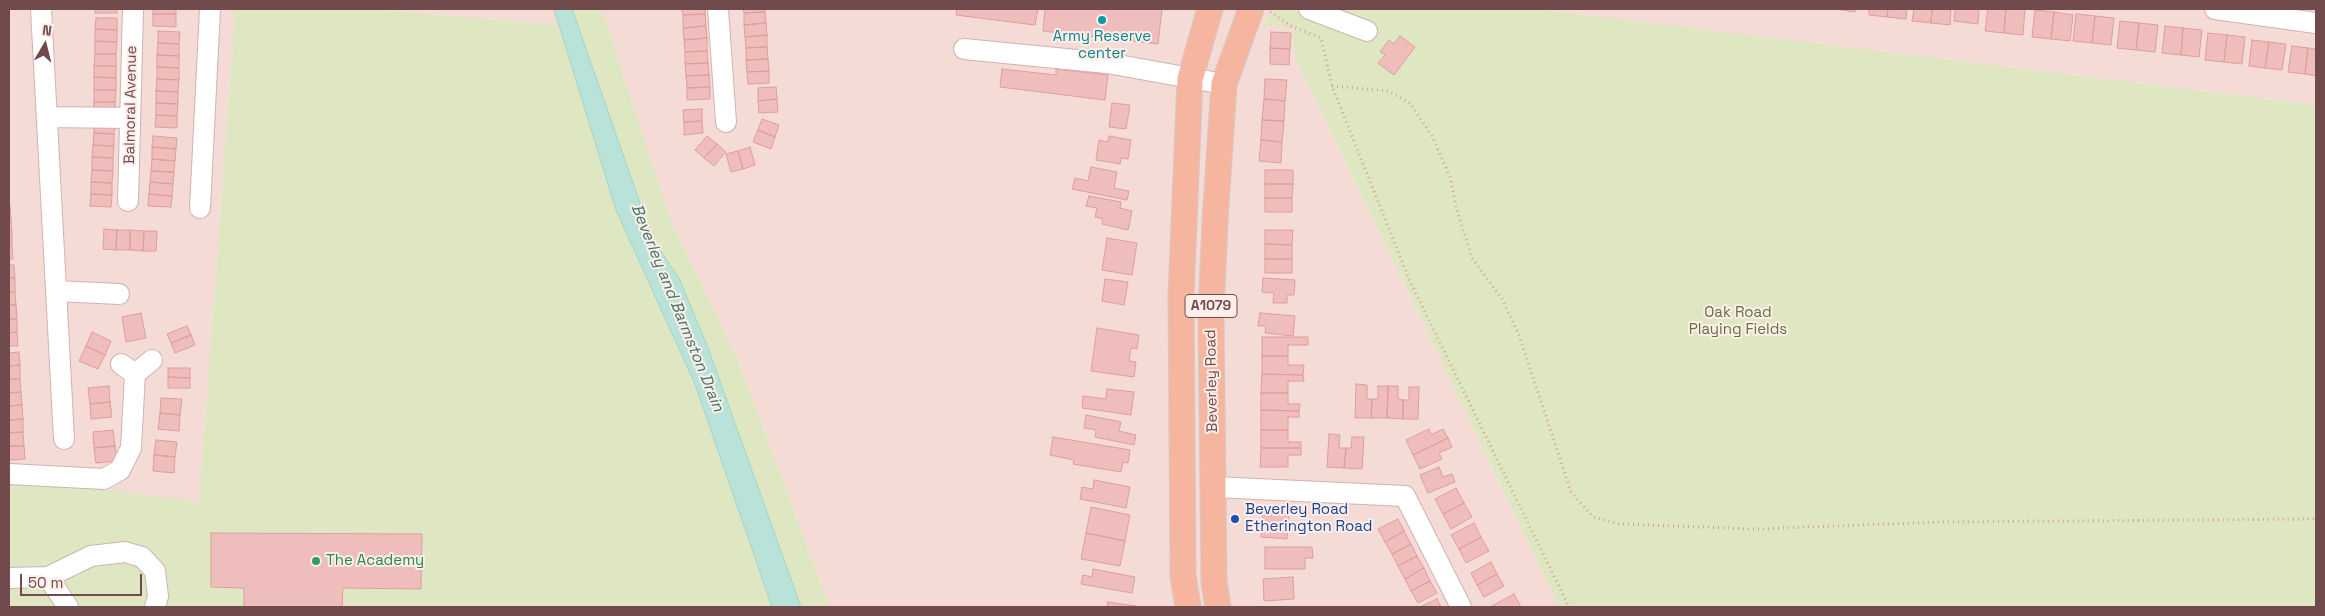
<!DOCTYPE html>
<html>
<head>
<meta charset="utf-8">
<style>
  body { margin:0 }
  #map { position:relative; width:2325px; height:616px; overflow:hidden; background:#fbe9e3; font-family:"Space Grotesk",sans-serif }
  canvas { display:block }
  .frame { position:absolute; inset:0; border:10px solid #714b4b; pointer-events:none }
  .north { position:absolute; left:20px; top:20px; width:50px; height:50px; -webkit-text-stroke:4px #feeee9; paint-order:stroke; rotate:8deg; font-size:14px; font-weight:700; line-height:20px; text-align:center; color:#714b4b }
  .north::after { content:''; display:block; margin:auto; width:18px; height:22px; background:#714b4b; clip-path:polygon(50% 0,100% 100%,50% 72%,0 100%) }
  .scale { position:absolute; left:20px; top:574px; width:122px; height:22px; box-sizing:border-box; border:2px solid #714b4b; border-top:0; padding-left:6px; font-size:15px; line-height:18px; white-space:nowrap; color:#714b4b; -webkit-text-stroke:4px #feeee9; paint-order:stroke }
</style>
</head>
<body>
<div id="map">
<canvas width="2325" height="616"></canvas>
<div class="frame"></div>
<div class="north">N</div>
<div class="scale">50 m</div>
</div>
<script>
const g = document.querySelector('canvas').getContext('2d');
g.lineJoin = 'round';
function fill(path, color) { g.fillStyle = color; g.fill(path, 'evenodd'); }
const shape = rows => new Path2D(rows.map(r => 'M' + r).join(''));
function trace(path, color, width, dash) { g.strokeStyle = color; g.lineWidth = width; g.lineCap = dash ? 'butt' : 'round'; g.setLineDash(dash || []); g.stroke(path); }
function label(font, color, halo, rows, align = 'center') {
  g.font = font + ' "Space Grotesk",sans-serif'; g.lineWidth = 4; g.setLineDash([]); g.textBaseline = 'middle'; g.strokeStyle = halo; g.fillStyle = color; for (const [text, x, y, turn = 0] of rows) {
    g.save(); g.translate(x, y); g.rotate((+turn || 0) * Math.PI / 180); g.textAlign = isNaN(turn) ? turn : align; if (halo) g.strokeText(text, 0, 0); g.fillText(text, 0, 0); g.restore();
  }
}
fill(shape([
  [9,9,238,9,235,13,199,503,89,487,9,483],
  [372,9,554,9,559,25],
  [602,9,1277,9,1261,23,1293,28,1294,56,1559,607,830,607,739,362,672,223],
  [1538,9,2316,9,2316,105]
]), '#f4dbd5');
fill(shape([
  [238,9,372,9,559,25,616,210,695,384,772,607,9,607,9,483,89,487,199,502,235,12],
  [572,9,602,9,672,223,739,362,830,607,801,607,708,348,679,278,651,238],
  [1277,9,1538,9,2316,105,2316,607,1559,607,1294,55,1293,28,1261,24]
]), '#dfe7c2');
const water = shape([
  [554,9,572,9,653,240,679,278,708,348,801,607,772,607,695,384,616,210,554,9]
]);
fill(water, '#b9e3d9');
trace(water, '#a0d4c9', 1);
const building = shape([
  [95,9,117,9,117,13,95,13,95,9],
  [153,9,176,9,176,14,153,14,153,9],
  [682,9,705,9,705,14,683,15,682,9],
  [743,9,765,9,765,12,744,13,743,9],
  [957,9,1038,9,1035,25,956,15,957,9],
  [1045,9,1162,9,1158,44,1043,31,1045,9],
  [1836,9,1855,9,1855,12,1836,9],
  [1869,9,1888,9,1887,17,1869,15,1869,9],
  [1888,9,1907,9,1906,19,1887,17,1888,9],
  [1914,9,1932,9,1931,23,1912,21,1914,9],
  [1932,9,1951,9,1950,25,1931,23,1932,9],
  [1955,9,1979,9,1978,24,1954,21,1955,9],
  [1988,9,2006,9,2004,33,1985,31,1988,9],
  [2006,9,2025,9,2023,35,2004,33,2006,9],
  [2035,10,2054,12,2051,39,2032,37,2035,10],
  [765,12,766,23,744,25,744,13,765,12],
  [2054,12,2073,15,2070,41,2051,39,2054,12],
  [153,14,176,14,176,27,153,26,153,14],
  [705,14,706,26,683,28,683,15,705,14],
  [2076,14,2095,16,2092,43,2073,41,2076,14],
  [2095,16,2114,18,2111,45,2092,43,2095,16],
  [96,18,117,18,117,30,95,29,96,18],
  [2120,21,2139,23,2136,50,2117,48,2120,21],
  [766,23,767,35,745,37,744,25,766,23],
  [2139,23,2158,25,2155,52,2136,50,2139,23],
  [706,26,707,38,684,40,683,28,706,26],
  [2165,26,2183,28,2181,55,2162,53,2165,26],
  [2183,28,2202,30,2199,57,2181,55,2183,28],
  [95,29,117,30,117,42,95,41,95,29],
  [158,31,180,32,179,44,158,43,158,31],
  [1271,32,1291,33,1290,49,1270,48,1271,32],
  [2208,33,2227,35,2224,62,2205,60,2208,33],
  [767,35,767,47,746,48,745,37,767,35],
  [2227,35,2245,37,2242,64,2224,62,2227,35],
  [1400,36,1415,47,1394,75,1378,63,1385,55,1380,52,1389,40,1394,44,1400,36],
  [707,38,707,51,685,52,684,40,707,38],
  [2252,40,2269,42,2265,68,2249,66,2252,40],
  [95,41,117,42,116,54,95,54,95,41],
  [2269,42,2286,44,2282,70,2265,68,2269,42],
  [158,43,179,44,179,56,157,55,158,43],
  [2292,46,2308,48,2305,74,2288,72,2292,46],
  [767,47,768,59,746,60,746,48,767,47],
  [1270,48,1290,49,1289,65,1270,64,1270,48],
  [2308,48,2316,49,2316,76,2305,74,2308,48],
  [707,51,708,63,685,64,685,52,707,51],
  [95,54,116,54,116,66,94,66,95,54],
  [157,55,179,56,179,68,157,67,157,55],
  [768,59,769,71,747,72,746,60,768,59],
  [708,63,709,75,686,76,685,64,708,63],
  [94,66,116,66,116,78,94,77,94,66],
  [157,67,179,68,179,80,157,79,157,67],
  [1002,69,1056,75,1056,69,1108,75,1105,100,1000,87,1002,69],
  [769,71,769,83,748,84,747,72,769,71],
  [709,75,710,87,687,88,686,76,709,75],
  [94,77,116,78,116,90,94,90,94,77],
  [157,79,179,80,178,92,156,91,157,79],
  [1265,79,1287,80,1285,101,1264,99,1265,79],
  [710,87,710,99,687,100,687,88,710,87],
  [776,87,777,99,758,101,758,88,776,87],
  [94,90,116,90,115,102,94,102,94,90],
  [156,91,178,92,178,104,156,103,156,91],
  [777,99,778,112,759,113,758,101,777,99],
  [1264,99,1285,101,1284,121,1262,120,1264,99],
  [94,102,115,102,115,114,93,114,94,102],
  [156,103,178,104,177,116,156,115,156,103],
  [1112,103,1130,105,1126,129,1109,127,1112,103],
  [702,109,702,121,684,122,683,110,702,109],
  [156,115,177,116,177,128,155,127,156,115],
  [762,119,779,125,775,137,758,130,762,119],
  [1262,120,1284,121,1282,142,1261,140,1262,120],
  [94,121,115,122,114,134,94,133,94,121],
  [702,121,703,133,684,135,684,122,702,121],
  [758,130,775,137,771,149,753,142,758,130],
  [94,133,114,134,114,146,93,145,94,133],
  [153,136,177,138,176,149,152,147,153,136],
  [707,136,717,144,704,158,695,150,707,136],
  [1109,136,1131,140,1128,159,1121,158,1120,164,1096,160,1099,140,1108,142,1109,136],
  [1261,140,1282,142,1281,163,1259,161,1261,140],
  [717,144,726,152,714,166,704,158,717,144],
  [93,145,114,146,113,158,92,157,93,145],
  [152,147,176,149,175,161,152,159,152,147],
  [750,147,755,165,743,169,738,151,750,147],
  [738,151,743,169,731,172,726,154,738,151],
  [92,157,113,158,113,171,92,170,92,157],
  [152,159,175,161,174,172,151,171,152,159],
  [1091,167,1117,172,1114,188,1129,191,1127,200,1072,189,1075,178,1088,181,1091,167],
  [92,170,113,171,112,183,91,182,92,170],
  [1265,170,1293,170,1293,184,1265,184,1265,170],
  [151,171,174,172,173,184,150,182,151,171],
  [91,182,112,183,112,195,91,194,91,182],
  [150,182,173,184,172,196,149,194,150,182],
  [1265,184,1293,184,1292,198,1265,198,1265,184],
  [91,194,112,195,111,207,90,206,91,194],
  [149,194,172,196,171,207,148,206,149,194],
  [1089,196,1121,202,1120,208,1132,211,1128,230,1102,224,1103,219,1095,217,1097,208,1086,206,1089,196],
  [1265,198,1292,198,1292,212,1265,212,1265,198],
  [9,205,10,205,11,219,9,219,9,205],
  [9,219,11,219,12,232,9,232,9,219],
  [104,229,117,230,116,250,103,249,104,229],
  [117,230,130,230,130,250,116,250,117,230],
  [130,230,144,231,143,251,130,250,130,230],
  [1265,230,1293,230,1292,245,1265,244,1265,230],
  [144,231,157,231,156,251,143,251,144,231],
  [9,232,12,232,12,245,9,245,9,232],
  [1107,238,1137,243,1132,275,1102,270,1107,238],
  [1265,244,1292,245,1292,259,1265,259,1265,244],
  [9,245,12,245,13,259,9,259,9,245],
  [1265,259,1292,259,1292,273,1265,273,1265,259],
  [9,265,14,265,15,278,9,278,9,265],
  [9,278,15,278,15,292,9,292,9,278],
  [1263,278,1295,280,1294,295,1287,295,1287,303,1273,303,1274,293,1262,292,1263,278],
  [1105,279,1128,282,1124,305,1102,301,1105,279],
  [9,292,15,292,16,305,9,305,9,292],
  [9,305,16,305,17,319,9,319,9,305],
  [141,313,146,338,126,342,122,317,141,313],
  [1260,313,1295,316,1293,336,1265,333,1266,326,1258,326,1260,313],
  [9,319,17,319,17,332,9,333,9,319],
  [187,326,191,335,171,343,167,334,187,326],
  [1097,328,1139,335,1137,349,1131,348,1129,361,1136,362,1134,377,1091,371,1097,328],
  [17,332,18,346,9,346,9,333,17,332],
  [92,332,111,341,105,355,86,346,92,332],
  [191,335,195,345,175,353,171,343,191,335],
  [1262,337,1308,337,1308,345,1288,345,1288,356,1262,356,1262,337],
  [86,346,105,355,98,369,79,361,86,346],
  [19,352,20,365,9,366,9,353,19,352],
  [1262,356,1288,356,1288,365,1304,365,1303,375,1262,374,1262,356],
  [20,365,20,379,9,379,9,366,20,365],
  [168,368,190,368,190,378,168,377,168,368],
  [1262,374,1303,375,1304,381,1288,381,1288,393,1261,393,1262,374],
  [168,377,190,378,190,388,168,388,168,377],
  [9,379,20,379,21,392,9,393,9,379],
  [1356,384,1367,385,1367,399,1372,399,1371,418,1355,418,1356,384],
  [109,386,110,402,90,404,88,388,109,386],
  [1378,386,1388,386,1387,418,1371,418,1372,399,1378,399,1378,386],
  [1388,386,1398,386,1398,399,1403,400,1403,419,1387,418,1388,386],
  [1409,387,1419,387,1418,419,1403,419,1403,400,1409,400,1409,387],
  [1107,389,1134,392,1131,415,1082,408,1083,396,1106,399,1107,389],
  [21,392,22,405,9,406,9,393,21,392],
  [1261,393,1288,393,1288,404,1300,404,1299,411,1261,410,1261,393],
  [161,398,182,399,180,415,160,413,161,398],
  [110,402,112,417,91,419,90,404,110,402],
  [22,405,23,419,9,420,9,406,22,405],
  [1261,410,1299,411,1299,417,1288,417,1288,430,1261,430,1261,410],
  [160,413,180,415,179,431,158,429,160,413],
  [1086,415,1121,422,1119,431,1136,435,1134,445,1095,437,1096,430,1084,428,1086,415],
  [23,419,23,432,9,433,9,420,23,419],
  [1429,429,1431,435,1443,429,1448,438,1413,455,1406,440,1429,429],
  [113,430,115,446,94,448,93,432,113,430],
  [1261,430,1288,430,1288,442,1301,442,1301,448,1261,448,1261,430],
  [23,432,24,446,9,446,9,433,23,432],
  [1329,434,1340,435,1339,448,1346,448,1344,468,1327,467,1329,434],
  [1053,437,1130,450,1128,463,1123,462,1121,472,1073,464,1074,460,1050,455,1053,437],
  [1352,437,1364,437,1362,469,1344,468,1346,448,1351,448,1352,437],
  [1448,438,1452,447,1439,453,1442,459,1420,469,1413,455,1448,438],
  [156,440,177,442,175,457,154,455,156,440],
  [9,446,24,446,25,459,9,460,9,446],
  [115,446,117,461,96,463,94,448,115,446],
  [1261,448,1301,448,1301,455,1288,455,1288,467,1260,467,1261,448],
  [154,455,175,457,174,473,153,471,154,455],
  [1439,467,1443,477,1452,474,1455,482,1428,493,1420,475,1439,467],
  [1094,480,1130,487,1126,508,1080,499,1082,487,1093,489,1094,480],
  [1456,488,1464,503,1443,514,1435,499,1456,488],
  [1464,503,1472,517,1451,529,1443,514,1464,503],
  [1091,507,1130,515,1125,541,1086,533,1091,507],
  [1263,509,1289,511,1287,539,1261,537,1263,509],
  [1398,519,1404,531,1385,542,1378,529,1398,519],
  [1474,523,1481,537,1459,549,1451,535,1474,523],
  [1404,531,1411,544,1392,554,1385,542,1404,531],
  [211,533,422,534,421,589,343,588,342,607,244,607,244,588,211,587,211,533],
  [1086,533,1125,541,1120,566,1081,559,1086,533],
  [1481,537,1489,551,1466,563,1459,549,1481,537],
  [1411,544,1417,556,1398,566,1392,554,1411,544],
  [1265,547,1312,547,1313,558,1305,558,1305,569,1265,569,1265,547],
  [1417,556,1424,568,1405,579,1398,566,1417,556],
  [1491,562,1497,574,1477,585,1471,573,1491,562],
  [1424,568,1430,581,1411,591,1405,579,1424,568],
  [1093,569,1135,577,1132,593,1081,584,1083,575,1092,577,1093,569],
  [1497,574,1504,586,1484,597,1477,585,1497,574],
  [1293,577,1294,599,1264,601,1263,579,1293,577],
  [1430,581,1437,593,1418,603,1411,591,1430,581],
  [1514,594,1521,607,1490,607,1514,594],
  [1437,599,1441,607,1420,607,1437,599],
  [1108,602,1136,606,1136,607,1107,607,1108,602]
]);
fill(building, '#efbdbc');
trace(building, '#e09e9d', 1);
const minor = shape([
  [41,9,64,439],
  [718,9,726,122],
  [1309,9,1367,31],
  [2215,9,2316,23],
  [964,49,1107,63,1224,84],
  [47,117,130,118],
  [128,201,133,9],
  [200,208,210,9],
  [56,291,119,294],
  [121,364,135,374,152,360],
  [9,474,104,479,120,470,131,448,135,374],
  [1214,487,1405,496,1461,607],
  [48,577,68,607],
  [9,578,48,577,91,556,125,552,142,557,155,571,158,596,155,607]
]);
const major = shape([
  [1188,607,1183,576,1181,295,1190,79,1210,9],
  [1218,607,1214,582,1211,314,1215,221,1224,84,1251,9]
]);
trace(minor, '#d0b3b0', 22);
trace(major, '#d4c9c9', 27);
trace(shape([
  [1270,12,1291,26,1321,38,1332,86,1409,279,1569,607],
  [1332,86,1388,91,1410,103,1432,136,1450,177,1456,207,1472,258,1502,299,1519,335,1571,492,1593,517,1620,524,1754,529,1940,522,2316,519]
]), '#d3a0a0', 3, [1, 4]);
trace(minor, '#fff', 20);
trace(major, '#f6b59f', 25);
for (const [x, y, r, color] of [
  [1102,20,5,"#0f9aa8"],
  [1235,519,5,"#1a4fb4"],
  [316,561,5,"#2e9e5b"]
]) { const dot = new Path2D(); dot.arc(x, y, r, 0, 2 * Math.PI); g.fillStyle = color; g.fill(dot); trace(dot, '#feeee9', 2); }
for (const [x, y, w] of [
  [1211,306,52]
]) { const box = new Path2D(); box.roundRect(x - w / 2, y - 11.5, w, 23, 4); g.fillStyle = '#feeee9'; g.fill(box); trace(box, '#714b4b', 1); }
label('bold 14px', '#714b4b', null, [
  ["A1079",1211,306]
]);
label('15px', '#0d838f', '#feeee9', [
  ["Army Reserve",1102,37],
  ["center",1102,54]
]);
label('15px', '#714b4b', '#feeee9', [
  ["Balmoral Avenue",131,105,-89],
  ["Beverley Road",1212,381,-91]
]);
label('15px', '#617141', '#feeee9', [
  ["Oak Road",1738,313],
  ["Playing Fields",1738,330]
]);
label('15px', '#164399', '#feeee9', [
  ["Beverley Road",1245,510],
  ["Etherington Road",1245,527]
], 'left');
label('15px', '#27864d', '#feeee9', [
  ["The Academy",326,561]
], 'left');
label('italic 16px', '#40766a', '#feeee9', [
  ["Beverley and Barmston Drain",677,308,68]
]);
</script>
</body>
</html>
